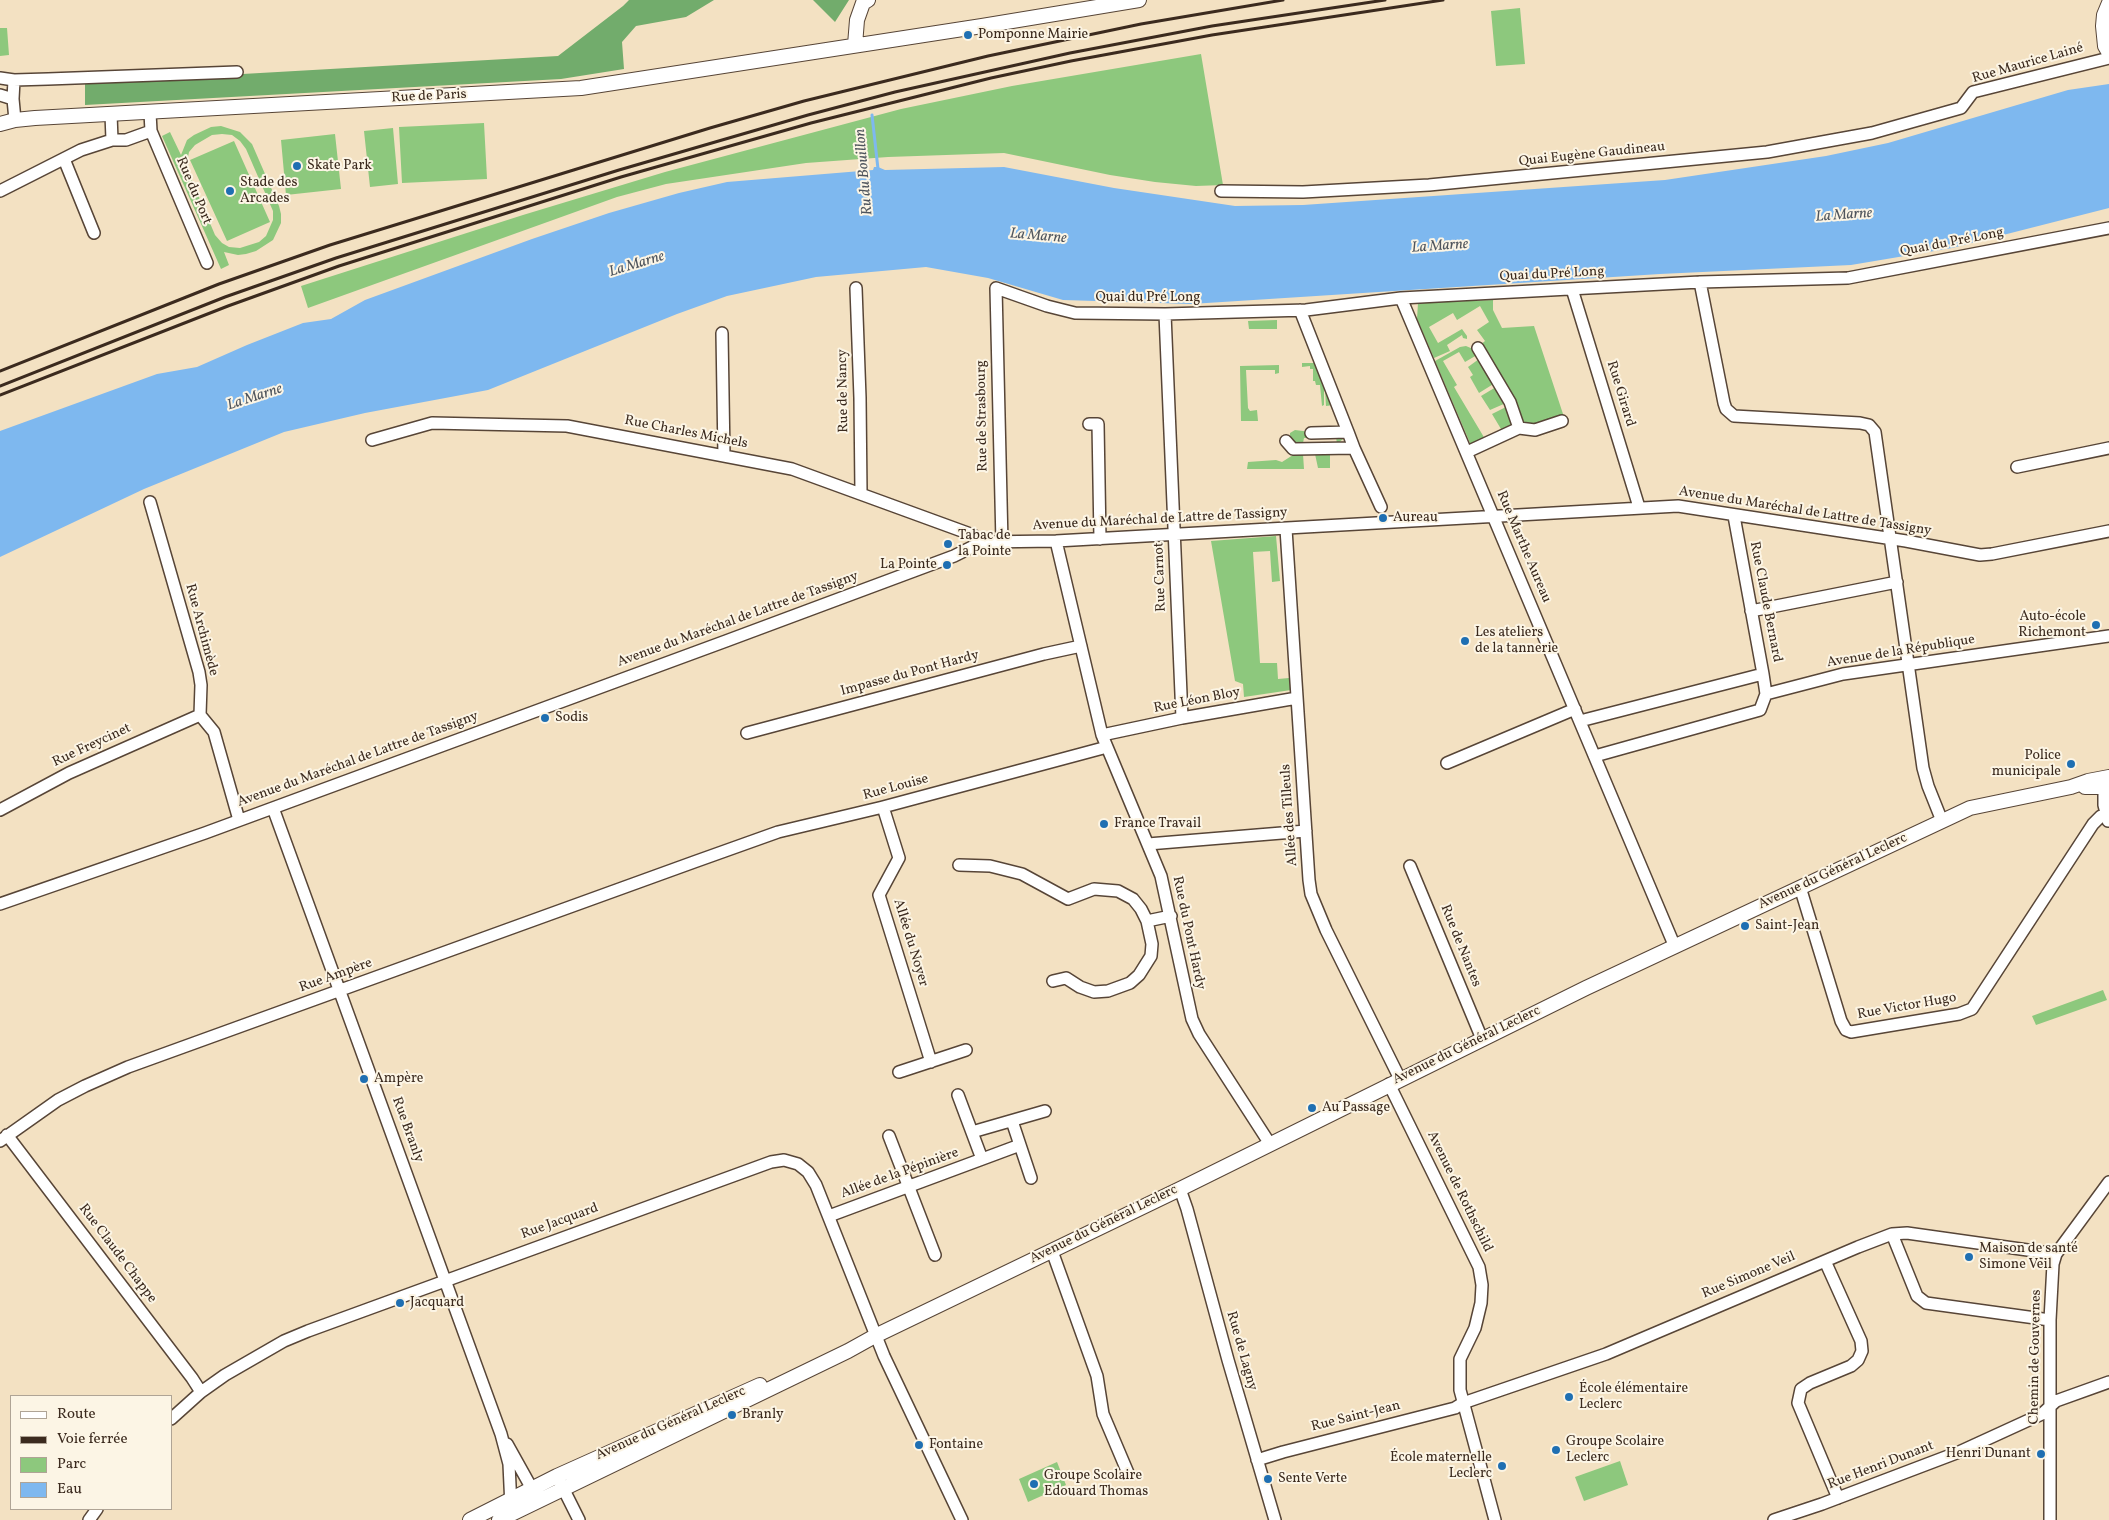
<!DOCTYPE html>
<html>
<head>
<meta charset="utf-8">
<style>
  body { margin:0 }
  #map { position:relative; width:2109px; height:1520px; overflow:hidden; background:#f3e1c2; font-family:Vollkorn,serif }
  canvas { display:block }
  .legend { position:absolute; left:10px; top:1395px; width:162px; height:115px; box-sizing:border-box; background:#fcf5e5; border:1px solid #afa495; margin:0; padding:6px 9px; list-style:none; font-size:15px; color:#3b2a1e }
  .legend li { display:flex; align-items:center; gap:10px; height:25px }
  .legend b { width:25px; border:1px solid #afa495 }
</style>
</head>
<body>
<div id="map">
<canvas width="2109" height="1520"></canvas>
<ul class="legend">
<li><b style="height:6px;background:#fff"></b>Route</li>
<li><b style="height:6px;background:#3b2a1e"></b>Voie ferrée</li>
<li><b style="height:14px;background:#8dc87d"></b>Parc</li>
<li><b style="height:14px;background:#7eb8ef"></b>Eau</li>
</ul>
</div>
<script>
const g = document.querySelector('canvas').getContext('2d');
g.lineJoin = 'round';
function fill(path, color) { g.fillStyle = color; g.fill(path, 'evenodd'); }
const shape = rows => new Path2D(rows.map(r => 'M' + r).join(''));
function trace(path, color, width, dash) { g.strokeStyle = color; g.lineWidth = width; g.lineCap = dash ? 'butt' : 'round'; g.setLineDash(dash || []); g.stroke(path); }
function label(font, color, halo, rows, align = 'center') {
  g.font = font + ' Vollkorn,serif'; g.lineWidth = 4; g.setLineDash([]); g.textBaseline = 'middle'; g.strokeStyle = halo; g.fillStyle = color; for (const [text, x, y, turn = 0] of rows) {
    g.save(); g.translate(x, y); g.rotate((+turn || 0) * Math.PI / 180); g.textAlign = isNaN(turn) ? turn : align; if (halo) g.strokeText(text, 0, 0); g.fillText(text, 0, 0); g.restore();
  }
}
fill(shape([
  [1520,8,1525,64,1496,66,1491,11],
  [0,28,7,28,9,55,0,56],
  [1201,54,1223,185,1196,186,1155,182,1110,175,1004,153,888,157,806,163,666,184,617,197,308,308,301,286,523,215,665,172,901,109,1012,86],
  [484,123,487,179,402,183,399,127],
  [221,126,240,132,252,144,279,206,281,214,281,223,273,240,256,251,246,254,238,255,224,252,229,265,221,269,162,136,170,132,181,155,187,140,194,135,211,127],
  [222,134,232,135,240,141,246,149,273,211,273,220,266,236,259,242,240,248,229,247,222,243,215,235,188,171,187,162,189,152,195,145,212,135],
  [393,128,398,184,370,187,364,131],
  [335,134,341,189,286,195,281,140],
  [234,141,270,222,227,241,190,160],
  [1493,300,1493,310,1502,328,1534,326,1564,417,1529,427,1523,422,1479,346,1485,341,1477,330,1489,322,1480,306,1457,320,1453,313,1429,327,1438,343,1462,329,1467,336,1467,339,1463,338,1462,335,1447,345,1450,351,1434,358,1417,319,1418,303],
  [1277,320,1277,329,1249,329,1248,321],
  [1466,346,1473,349,1477,355,1465,362,1459,352,1443,361,1457,385,1454,387,1485,439,1473,444,1470,443,1435,361,1460,347],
  [1479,359,1495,383,1479,393,1470,377,1473,375,1468,367],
  [1302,363,1316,363,1334,405,1326,406,1325,390,1324,390,1324,405,1322,406,1320,385,1316,385,1315,381,1313,381,1313,369,1310,369,1310,366,1302,367],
  [1279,365,1279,373,1275,374,1275,370,1246,370,1248,408,1250,411,1257,410,1258,421,1241,421,1240,366],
  [1496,387,1506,403,1490,410,1481,396],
  [1508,406,1512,421,1510,427,1492,435,1501,429,1492,414],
  [1295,430,1343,436,1343,439,1337,444,1336,437,1304,438,1303,443,1300,442,1296,444,1290,437,1290,433],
  [1330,452,1330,468,1318,468,1315,454],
  [1303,454,1304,469,1247,469,1248,462,1276,460,1282,462,1293,455],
  [1276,536,1280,581,1272,582,1270,551,1253,552,1260,663,1277,663,1278,679,1289,678,1291,690,1244,697,1243,684,1235,681,1211,541],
  [2103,990,2107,1000,2036,1025,2032,1016],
  [1620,1461,1628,1485,1584,1501,1575,1477],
  [1057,1462,1066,1485,1028,1502,1019,1479]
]), '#8dc87d');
fill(shape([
  [629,0,714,0,686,17,636,26,622,42,624,69,561,79,85,105,85,83,558,56,623,6],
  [813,0,849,0,835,22]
]), '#72ac6c');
fill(shape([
  [2109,84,2109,208,1952,248,1851,265,1660,274,1191,304,1063,300,988,278,926,267,816,277,727,296,677,314,488,390,365,413,284,432,144,489,0,557,0,431,157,374,197,367,247,345,303,323,331,319,365,300,532,239,609,213,679,193,727,182,873,170,874,167,878,167,885,170,1004,167,1114,188,1235,206,1303,205,1665,180,1826,156,1888,143,2068,90]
]), '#7eb8ef');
trace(shape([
  [872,115,878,169]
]), '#7eb8ef', 3);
const minor = shape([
  [0,78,14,80,48,79,237,72],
  [14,80,13,99,15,120],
  [0,95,13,99],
  [111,114,112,140],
  [151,131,207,263],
  [64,159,94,233],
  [0,191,81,150,112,140,126,140,151,131,150,113],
  [1221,191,1303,192,1429,185,1767,152,1872,133,1961,108,1973,92,2109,58],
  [1700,282,1724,403,1726,409,1734,416,1860,423,1869,425,1875,432,1923,768,1928,786,1942,821],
  [856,288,860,398,861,493],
  [1572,289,1639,507],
  [1401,298,1675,947],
  [1300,310,1348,432,1311,433],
  [1165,314,1182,718],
  [722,333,724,456],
  [1089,424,1098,424,1100,539],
  [1519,428,1535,430,1562,421],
  [372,440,432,423,567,426,792,469,973,535,982,542],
  [1286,441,1293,449,1354,448,1348,432],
  [1354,448,1381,507],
  [1467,452,1519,428,1510,402,1478,348],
  [2017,467,2109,448],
  [150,502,199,672,201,685,200,715,214,732,239,820],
  [1286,529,1309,880,1311,894,1326,930,1400,1079],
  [1056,541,1102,735,1161,876,1192,1019,1199,1034,1270,1144],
  [1002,543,996,288,1047,306,1075,313,1165,314,1306,310,1401,298,1700,282,1848,278,2109,228],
  [1751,611,1897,582],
  [1766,694,1843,674,2109,636],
  [1580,721,1763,674],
  [747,733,1044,654,1081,646],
  [1102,735,1182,718,1297,698],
  [1595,756,1760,710,1766,694,1763,674,1734,516],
  [1447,763,1575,709],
  [2104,780,2104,805,2108,821],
  [883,807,899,858,879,895,931,1062],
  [273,808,501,1434,509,1464,511,1507],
  [0,810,69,773,200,715],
  [1148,844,1306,831],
  [959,865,990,866,1022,874,1068,899,1094,889,1118,891,1133,899,1141,909,1147,921,1171,916],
  [1410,866,1482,1039],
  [1800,887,1841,1021,1846,1030,1851,1032,1959,1014,1972,1009,2093,824,2101,816,2109,816],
  [0,904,205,833,726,641,954,556,982,542,1056,541,1678,506,1906,541,1980,555,1992,554,2109,531],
  [1053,981,1066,978,1080,987,1094,992,1108,991,1130,983,1139,975,1151,956,1152,944,1147,921],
  [899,1072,966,1050],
  [1389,1084,1479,1267,1482,1285,1481,1303,1475,1328,1460,1359,1460,1390,1495,1520],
  [958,1095,982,1159],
  [1012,1121,1031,1178],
  [972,1132,1045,1111],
  [7,1135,192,1378,201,1392],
  [889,1136,935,1255],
  [0,1141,58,1100,85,1086,128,1067,694,862,778,832,883,807,1107,747],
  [1180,1189,1187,1209,1228,1360,1275,1520],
  [829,1216,1020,1145],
  [1892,1234,1917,1296,1926,1303,2050,1320],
  [1052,1251,1097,1376,1103,1414,1128,1473],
  [1825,1261,1861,1341,1862,1351,1858,1360,1851,1366,1810,1383,1801,1389,1798,1403,1838,1498],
  [171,1419,201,1392,225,1375,284,1341,308,1331,771,1162,784,1160,798,1164,808,1172,816,1185,884,1356,962,1520],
  [507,1444,536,1496],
  [1257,1460,1283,1452,1455,1408,1463,1403,1606,1354,1858,1247,1892,1234,1907,1233,2056,1254],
  [557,1476,579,1520],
  [89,1520,97,1509],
  [1774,1520,1822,1504,1959,1452,2042,1414,2056,1401,2109,1382],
  [2050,1520,2050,1320,2053,1264,2056,1254,2109,1182]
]);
const major = shape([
  [2109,3,2104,15,2103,26,2105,46,2109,53],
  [855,45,857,20,863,3,868,0],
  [0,124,15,120,35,118,581,88,982,26,1139,0],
  [2085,787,2109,787],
  [470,1520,557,1476,760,1385],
  [499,1520,848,1351,875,1336,1180,1189,1586,988,1953,816,1970,808,2071,787,2088,781,2109,777]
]);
trace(minor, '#574537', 14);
trace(major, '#574537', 16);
trace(minor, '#fff', 11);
trace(major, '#fff', 14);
trace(shape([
  [0,371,219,284,330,245,710,128,804,101,988,56,1141,24,1283,0],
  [0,386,225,297,336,258,619,170,808,115,895,92,1070,53,1212,26,1385,0],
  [0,395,228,306,339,266,621,177,811,123,991,78,1071,61,1212,35,1443,0]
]), '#3b2a1e', 3);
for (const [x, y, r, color] of [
  [968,35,5,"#1f6fb2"],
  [297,166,5,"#1f6fb2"],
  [230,191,5,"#1f6fb2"],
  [1383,518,5,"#1f6fb2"],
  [948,544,5,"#1f6fb2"],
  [947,565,5,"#1f6fb2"],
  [2096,625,5,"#1f6fb2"],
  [1465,641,5,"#1f6fb2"],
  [545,718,5,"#1f6fb2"],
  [2071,764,5,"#1f6fb2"],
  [1104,824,5,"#1f6fb2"],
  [1745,926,5,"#1f6fb2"],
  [364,1079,5,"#1f6fb2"],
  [1312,1108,5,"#1f6fb2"],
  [1969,1257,5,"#1f6fb2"],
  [400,1303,5,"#1f6fb2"],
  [1569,1397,5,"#1f6fb2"],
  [732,1415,5,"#1f6fb2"],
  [919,1445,5,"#1f6fb2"],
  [1556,1450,5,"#1f6fb2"],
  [2041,1454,5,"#1f6fb2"],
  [1502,1466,5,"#1f6fb2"],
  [1268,1479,5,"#1f6fb2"],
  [1034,1484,5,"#1f6fb2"]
]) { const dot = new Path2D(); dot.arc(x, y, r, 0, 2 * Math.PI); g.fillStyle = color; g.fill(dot); trace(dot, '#fcf5e5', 2); }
label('14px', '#3b2a1e', '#fcf5e5', [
  ["Pomponne Mairie",978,35],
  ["Skate Park",307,166],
  ["Stade des",240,183],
  ["Arcades",240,199],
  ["Aureau",1393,518],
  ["Tabac de",958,536],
  ["la Pointe",958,552],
  ["La Pointe",937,565,"right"],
  ["Auto-école",2086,617,"right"],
  ["Richemont",2086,633,"right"],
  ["Les ateliers",1475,633],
  ["de la tannerie",1475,649],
  ["Sodis",555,718],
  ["Police",2061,756,"right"],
  ["municipale",2061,772,"right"],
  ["France Travail",1114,824],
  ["Saint-Jean",1755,926],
  ["Ampère",374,1079],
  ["Au Passage",1322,1108],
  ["Maison de santé",1979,1249],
  ["Simone Veil",1979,1265],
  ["Jacquard",410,1303],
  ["École élémentaire",1579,1389],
  ["Leclerc",1579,1405],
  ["Branly",742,1415],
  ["Groupe Scolaire",1566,1442],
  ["Leclerc",1566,1458],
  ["Fontaine",929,1445],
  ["Henri Dunant",2031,1454,"right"],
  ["École maternelle",1492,1458,"right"],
  ["Leclerc",1492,1474,"right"],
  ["Groupe Scolaire",1044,1476],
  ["Edouard Thomas",1044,1492],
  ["Sente Verte",1278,1479]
], 'left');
label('14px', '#3b2a1e', '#fcf5e5', [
  ["Rue Maurice Lainé",2028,64,-16],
  ["Rue de Paris",429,97,-3],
  ["Quai Eugène Gaudineau",1592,155,-6],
  ["Rue du Port",193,191,67],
  ["Quai du Pré Long",1952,243,-11],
  ["Quai du Pré Long",1552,275,-3],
  ["Quai du Pré Long",1148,298],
  ["Rue de Nancy",844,391,-91],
  ["Rue Girard",1620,394,73],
  ["Rue de Strasbourg",983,416,-91],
  ["Rue Charles Michels",686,433,11],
  ["Avenue du Maréchal de Lattre de Tassigny",1805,512,9],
  ["Avenue du Maréchal de Lattre de Tassigny",1160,520,-3],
  ["Rue Marthe Aureau",1523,547,67],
  ["Rue Carnot",1161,577,-92],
  ["Rue Claude Bernard",1765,602,79],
  ["Avenue du Maréchal de Lattre de Tassigny",738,620,-20],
  ["Rue Archimède",201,630,75],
  ["Avenue de la République",1901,652,-9],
  ["Impasse du Pont Hardy",910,674,-15],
  ["Rue Léon Bloy",1197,701,-11],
  ["Rue Freycinet",92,746,-25],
  ["Avenue du Maréchal de Lattre de Tassigny",358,760,-20],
  ["Rue Louise",896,788,-15],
  ["Allée des Tilleuls",1290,815,-94],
  ["Avenue du Général Leclerc",1833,872,-25],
  ["Rue du Pont Hardy",1188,933,78],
  ["Allée du Noyer",910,943,73],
  ["Rue de Nantes",1460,946,68],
  ["Rue Ampère",336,976,-20],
  ["Rue Victor Hugo",1907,1007,-10],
  ["Avenue du Général Leclerc",1467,1046,-26],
  ["Rue Branly",407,1130,70],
  ["Allée de la Pépinière",900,1174,-20],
  ["Avenue de Rothschild",1459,1192,64],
  ["Rue Jacquard",560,1222,-20],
  ["Avenue du Général Leclerc",1104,1225,-26],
  ["Rue Claude Chappe",117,1254,53],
  ["Rue Simone Veil",1749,1276,-23],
  ["Rue de Lagny",1241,1351,74],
  ["Chemin de Gouvernes",2036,1357,-89],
  ["Rue Saint-Jean",1356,1417,-14],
  ["Avenue du Général Leclerc",671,1424,-24],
  ["Rue Henri Dunant",1881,1466,-21]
]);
label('italic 15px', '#4f555d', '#fcf5e5', [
  ["Ru du Bouillon",865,172,-95],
  ["La Marne",1844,216,-4],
  ["La Marne",1038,237,5],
  ["La Marne",1440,247,-4],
  ["La Marne",637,265,-17],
  ["La Marne",255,398,-18]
]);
</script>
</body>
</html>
